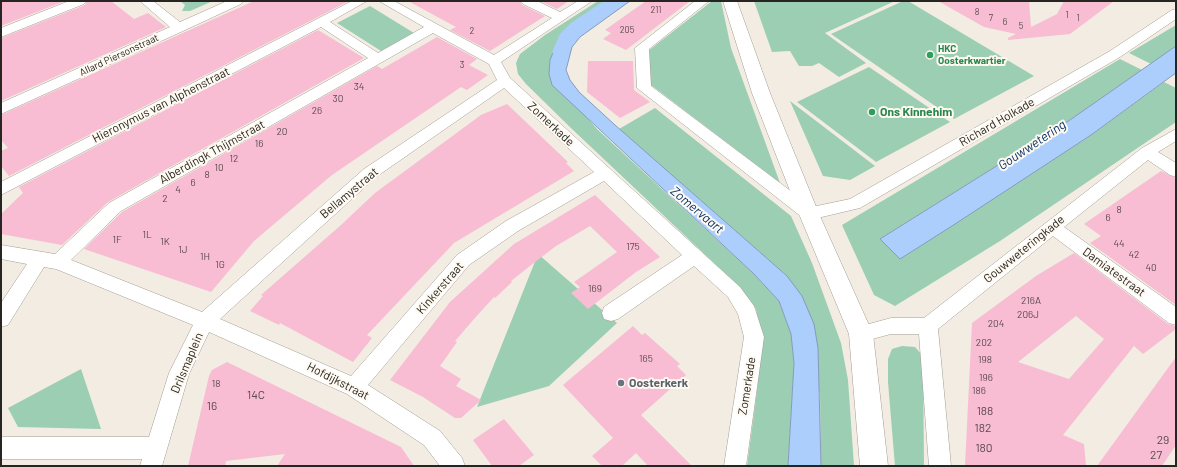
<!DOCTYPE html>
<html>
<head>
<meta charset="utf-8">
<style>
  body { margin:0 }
  #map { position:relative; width:1177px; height:467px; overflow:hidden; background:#f2ece2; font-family:Barlow,sans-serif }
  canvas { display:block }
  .frame { position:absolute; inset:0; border:2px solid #272521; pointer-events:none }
</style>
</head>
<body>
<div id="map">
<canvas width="1177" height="467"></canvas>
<div class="frame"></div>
</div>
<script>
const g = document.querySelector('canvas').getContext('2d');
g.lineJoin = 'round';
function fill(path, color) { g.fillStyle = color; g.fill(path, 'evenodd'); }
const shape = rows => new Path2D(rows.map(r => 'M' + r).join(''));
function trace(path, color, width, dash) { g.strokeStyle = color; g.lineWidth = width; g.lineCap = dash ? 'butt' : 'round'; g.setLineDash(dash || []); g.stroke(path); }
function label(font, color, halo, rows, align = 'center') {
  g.font = font + ' Barlow,sans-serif'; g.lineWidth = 4; g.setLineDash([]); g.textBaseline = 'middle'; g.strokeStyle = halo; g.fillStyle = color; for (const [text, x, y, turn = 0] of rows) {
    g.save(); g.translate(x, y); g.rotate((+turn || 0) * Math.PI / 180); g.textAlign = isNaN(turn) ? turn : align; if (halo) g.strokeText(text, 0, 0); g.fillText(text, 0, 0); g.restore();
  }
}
fill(shape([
  [180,1,213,1,190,11,182,11,185,5],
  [598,1,611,1,568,33,556,45,550,60,549,74,597,129,754,274,779,301,791,334,794,363,788,466,747,466,757,391,761,335,756,309,733,281,572,129,526,84,518,74,516,63,520,54,545,35],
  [712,1,721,1,731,48,780,183,651,85,648,51],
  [754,1,895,1,825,33,866,63,839,77,819,63,812,66,799,66,790,51,772,52],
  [903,1,908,1,1034,76,954,119,831,34],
  [370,6,414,33,381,51,337,23],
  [1176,25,1176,46,1151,64,1129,53],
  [1120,59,1142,70,1070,120,880,239,900,259,1091,135,1164,82,1176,88,1176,122,1000,241,895,306,874,295,842,225],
  [869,67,950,122,876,162,797,102],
  [790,101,875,166,850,180,823,176],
  [655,108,791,216,812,263,841,343,848,380,854,466,821,466,820,395,787,276,619,129],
  [538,254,617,323,549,386,477,407],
  [902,346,915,347,923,356,924,466,895,466,888,382,888,359,892,349],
  [81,369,101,429,18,427,8,408]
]), '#9cceb3');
const water = shape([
  [611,1,630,1,580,37,572,47,566,70,570,80,579,92,615,125,787,276,802,296,814,324,818,348,821,466,788,466,794,363,791,334,779,301,754,274,552,85,549,74,550,60,556,45,568,33,611,1],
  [1176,46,1176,73,1173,75,1091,135,952,226,900,259,880,239,1070,120,1176,46]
]);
fill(water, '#accefc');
trace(water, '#849bba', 1);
fill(shape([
  [604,1,623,1,583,29,574,39,567,56,561,57,555,56,552,52,560,34,571,23,604,1]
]), '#accefc');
fill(shape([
  [1,1,65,1,1,26],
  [87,1,111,1,134,19,148,13,166,27,1,101,1,38,85,5],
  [254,1,349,1,9,176,1,166,1,151,8,148,1,140,1,115],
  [408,1,520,1,522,5,545,16,490,51,450,30,456,27],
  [540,1,569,1,557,9],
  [646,1,690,1,626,50,603,39,611,33,605,30],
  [938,1,1029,1,1031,27,1057,14,1064,1,1114,1,1070,34,1008,40,1008,38,1016,34,984,27],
  [318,30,364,58,108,202,62,245,1,234,1,214,23,193,19,187],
  [437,37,477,59,469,65,488,75,467,90,461,87,332,175,254,241,211,292,84,249,122,212,377,66,382,69],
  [588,61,633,61,634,90,650,102,620,118,587,92],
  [507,104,568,162,566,163,574,171,454,243,367,335,372,338,353,362,280,323,279,325,250,311,263,296,261,295,341,225,375,193,481,115],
  [1161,171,1176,178,1176,305,1090,243,1101,236,1084,224],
  [595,195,660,257,636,272,588,309,571,293,580,287,574,282,617,252,590,226,556,246,535,262,511,281,512,282,495,298,494,297,474,319,455,341,457,342,440,366,461,379,456,386,481,400,461,418,455,418,423,397,390,380,450,302,514,244],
  [1074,253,1168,324,1176,326,1176,329,1143,354,1134,346,1063,435,1084,444,1086,466,965,466,972,323,1036,276],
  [1076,316,1104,339,1069,379,1018,362],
  [633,326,642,335,645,333,680,364,677,366,686,375,641,415,692,466,648,466,636,453,622,466,602,466,592,456,613,438,563,385],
  [1176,357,1176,445,1162,466,1097,466],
  [227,362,401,447,414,466,277,466,285,454,226,461,225,466,188,466,209,376,212,370],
  [504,419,534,455,519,466,492,466,473,440]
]), '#f8bcd3');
const minor = shape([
  [69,1,86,1,84,4,1,37,1,28,69,1],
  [140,1,153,1,180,22,227,1,243,1,241,4,183,31,1,114,1,103,170,27,140,1],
  [352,1,367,1,330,22,378,53,424,27,379,1,394,1,494,55,552,18,523,4,521,1,537,1,560,12,578,1,592,1,501,62,510,78,740,287,754,306,764,337,746,466,724,466,744,337,738,314,728,297,694,266,618,319,611,321,604,319,602,313,604,307,682,255,604,181,518,231,469,265,368,385,440,431,462,458,465,466,440,466,424,445,347,394,209,332,189,374,162,466,140,466,142,459,1,459,1,437,149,437,169,373,193,325,56,269,44,267,8,325,1,327,1,303,27,264,1,259,1,245,55,254,109,203,368,58,321,27,1,195,1,182,352,1],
  [433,33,489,64,497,80,364,169,202,312,71,260,121,211,433,33],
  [504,88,594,172,506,221,457,255,351,376,220,319,376,177,504,88],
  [695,1,709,1,649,49,651,86,812,207,850,199,1110,51,1172,10,1176,9,1176,19,1120,57,860,208,809,220,803,218,637,88,635,48,695,1],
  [1176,129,1176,141,1158,152,1176,163,1176,177,1170,175,1148,160,1064,227,1176,307,1176,325,1169,323,1053,236,938,329,951,466,929,466,919,334,891,334,861,342,854,340,851,334,854,328,891,318,924,318,1142,148,1176,129]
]);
const tertiary = shape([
  [723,1,737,1,770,93,819,214,873,334,888,466,860,466,849,334,799,214,752,93,723,1]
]);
trace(minor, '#a39d94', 1);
trace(tertiary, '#a39d94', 1);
fill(minor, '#fff');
fill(tertiary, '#fff');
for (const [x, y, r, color] of [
  [930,55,4,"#2e9e5b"],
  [872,112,4,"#2e9e5b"],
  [621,383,4,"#6b7280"]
]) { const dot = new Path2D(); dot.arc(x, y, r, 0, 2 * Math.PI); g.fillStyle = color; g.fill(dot); trace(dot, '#fef9f1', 1.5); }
label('9px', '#5b4b4e', null, [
  ["211",656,10],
  ["8",977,12],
  ["1",1067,15],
  ["7",991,18],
  ["1",1078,18],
  ["6",1005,22],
  ["5",1021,26],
  ["205",627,30],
  ["2",472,31],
  ["3",462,65]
]);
label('bold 10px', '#27864d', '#fef9f1', [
  ["HKC",938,49],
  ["Oosterkwartier",938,61]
], 'left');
label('10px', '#272521', '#fef9f1', [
  ["Allard Piersonstraat",119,55,-25]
]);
label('10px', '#5b4b4e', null, [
  ["34",359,87],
  ["30",338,99],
  ["26",317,111],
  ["20",282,132],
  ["16",259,144],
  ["12",234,159],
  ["10",219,168],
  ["8",207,175],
  ["6",193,183],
  ["4",178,190],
  ["2",165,199],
  ["8",1119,210],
  ["6",1108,218],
  ["1L",147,235],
  ["1F",117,240],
  ["1K",165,242],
  ["44",1119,244],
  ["175",633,247],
  ["1J",183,250],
  ["42",1134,255],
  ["1H",205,257],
  ["1G",220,265],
  ["40",1151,268],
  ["169",595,289],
  ["216A",1031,301],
  ["206J",1028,315],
  ["204",996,324],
  ["202",984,343],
  ["165",646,359],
  ["198",985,360],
  ["196",986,378],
  ["18",216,384],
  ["186",979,391]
]);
label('12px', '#272521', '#fef9f1', [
  ["Hieronymus van Alphenstraat",161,105,-27],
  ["Richard Holkade",997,122,-30],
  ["Zomerkade",551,124,43],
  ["Alberdingk Thijmstraat",212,152,-29],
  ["Bellamystraat",349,193,-40],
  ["Gouwweteringkade",1024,249,-39],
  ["Damiatestraat",1114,272,36],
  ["Kinkerstraat",440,288,-49],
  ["Drilsmaplein",187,363,-67],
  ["Hofdijkstraat",338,381,27],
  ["Zomerkade",747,386,-81]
]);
label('bold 12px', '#27864d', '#fef9f1', [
  ["Ons Kinnehim",880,112]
], 'left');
label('bold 12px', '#5b616d', '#fef9f1', [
  ["Oosterkerk",629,383]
], 'left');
label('12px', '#5b4b4e', null, [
  ["14C",256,395],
  ["16",212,406],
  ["188",985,411],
  ["182",983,428],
  ["29",1163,440],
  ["180",984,448],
  ["27",1156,455]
]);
label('italic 13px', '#08346a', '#fef9f1', [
  ["Gouwwetering",1032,145,-34],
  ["Zomervaart",697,210,40]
]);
</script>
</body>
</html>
